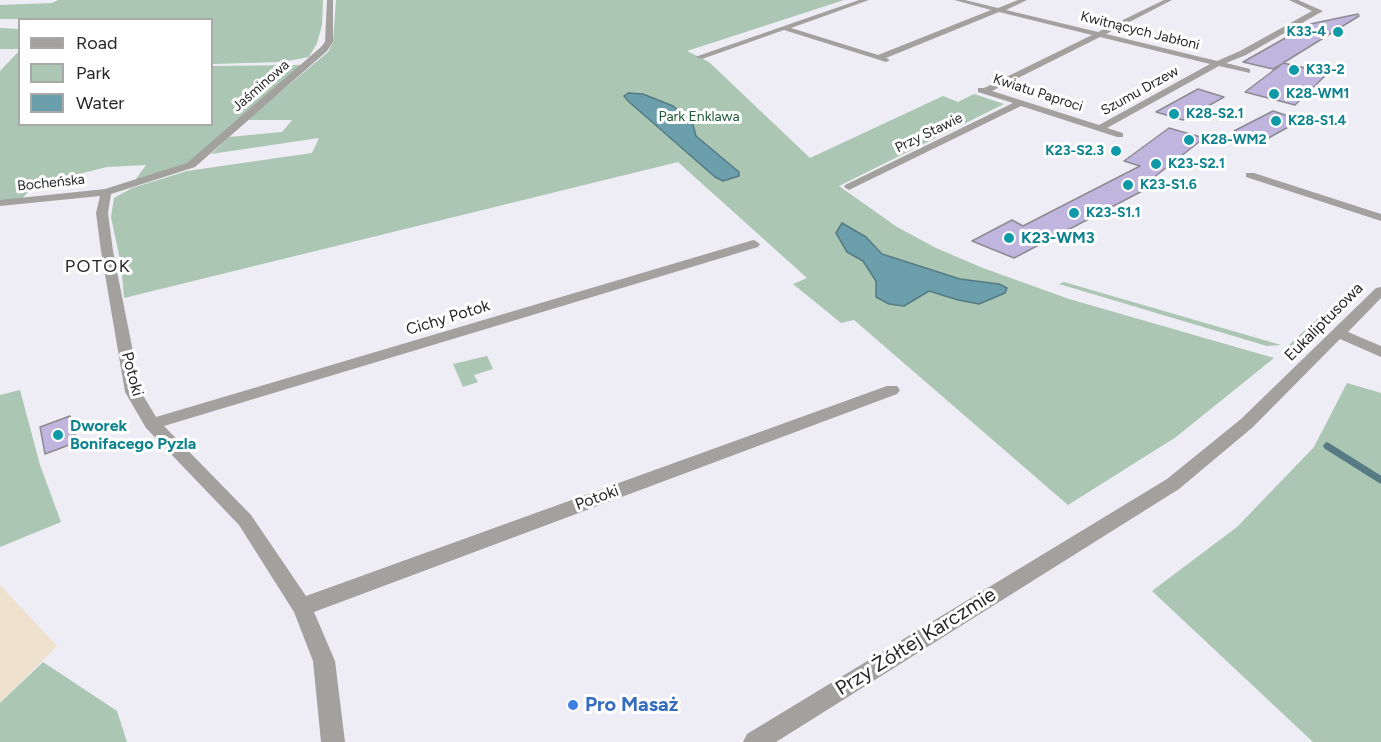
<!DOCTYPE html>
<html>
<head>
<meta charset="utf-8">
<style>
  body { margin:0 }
  #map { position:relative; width:1381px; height:742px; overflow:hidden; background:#eeecf4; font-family:Figtree,sans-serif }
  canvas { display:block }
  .legend { position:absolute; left:18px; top:18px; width:195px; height:108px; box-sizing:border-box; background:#fff; border:2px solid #a9a8a9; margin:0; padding:8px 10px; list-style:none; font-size:18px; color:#272629 }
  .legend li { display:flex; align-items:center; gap:12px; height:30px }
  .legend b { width:30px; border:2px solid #a9a8a9 }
</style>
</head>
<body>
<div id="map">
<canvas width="1381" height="742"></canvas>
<ul class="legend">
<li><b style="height:8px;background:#a2a19e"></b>Road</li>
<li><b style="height:16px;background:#abc6b2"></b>Park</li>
<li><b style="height:16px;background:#6a9fab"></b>Water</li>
</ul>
</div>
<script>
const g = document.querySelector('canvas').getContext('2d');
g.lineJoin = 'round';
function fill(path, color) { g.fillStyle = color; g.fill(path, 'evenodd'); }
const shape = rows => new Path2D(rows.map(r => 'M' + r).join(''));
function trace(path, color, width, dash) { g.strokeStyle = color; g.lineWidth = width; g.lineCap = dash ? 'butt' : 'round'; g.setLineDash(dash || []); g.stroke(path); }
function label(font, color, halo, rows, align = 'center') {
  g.font = font + ' Figtree,sans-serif'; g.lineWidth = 6; g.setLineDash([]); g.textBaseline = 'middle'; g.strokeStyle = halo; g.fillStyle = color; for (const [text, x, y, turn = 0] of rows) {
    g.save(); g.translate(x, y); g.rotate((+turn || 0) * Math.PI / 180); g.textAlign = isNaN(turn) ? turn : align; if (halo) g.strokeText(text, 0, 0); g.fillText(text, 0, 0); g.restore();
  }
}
fill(shape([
  [0,585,57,646,0,703]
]), '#eee2ce');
fill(shape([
  [58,0,323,0,322,25,317,43,309,57,282,62,212,64,212,20,0,19,0,5,52,3],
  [336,0,844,0,687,51,709,62,810,158,943,96,958,102,974,94,1004,104,839,186,897,227,936,248,983,268,1069,299,1274,358,1176,437,1068,505,854,320,841,323,793,284,807,278,678,162,124,298,121,264,111,217,114,198,132,188,187,171,312,153,319,138,211,154,229,137,282,132,292,120,247,120,328,52,333,42],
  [0,28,19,29,19,49,0,49],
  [19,51,20,124,212,124,212,66,301,65,189,163,133,183,146,165,107,167,34,185,21,200,0,201,0,71],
  [1064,282,1164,311,1281,345,1267,346,1059,284],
  [1327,310,1343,313,1298,353,1293,351,1289,345],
  [487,356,493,369,474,375,478,382,463,387,453,364],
  [1347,383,1381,393,1381,742,1313,742,1152,591,1237,527,1314,447],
  [20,390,40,465,61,522,0,547,0,395],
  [43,662,117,711,127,742,0,742,0,703]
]), '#abc6b2');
const water = shape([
  [628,93,643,94,673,106,692,121,696,136,739,172,739,176,723,181,715,177,628,101,624,96,628,93],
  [842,223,866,237,882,254,960,279,999,284,1007,288,1005,293,979,304,958,300,929,291,904,306,889,304,876,297,876,281,863,261,847,252,836,233,842,223]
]);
fill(water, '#6a9fab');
trace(water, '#567b84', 1.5);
trace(shape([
  [1327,446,1381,480]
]), '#567b84', 7);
const building = shape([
  [1358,14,1359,16,1283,63,1328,73,1295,105,1245,92,1282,64,1273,69,1243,62,1310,24,1358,14],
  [1198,89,1224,97,1183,120,1156,112,1198,89],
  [1273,111,1301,120,1263,141,1234,131,1273,111],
  [1169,128,1204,138,1143,186,1148,188,1014,258,972,241,1012,220,1023,226,1140,166,1124,161,1169,128],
  [70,416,77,442,45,454,40,427,70,416]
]);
fill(building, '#c0b5de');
trace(building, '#8d8b92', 1.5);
fill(shape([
  [327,0,333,0,333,42,327,51,195,167,111,194,108,213,113,251,141,392,156,417,750,241,754,240,760,244,758,247,164,426,251,515,306,596,887,386,897,386,900,390,897,394,314,612,335,661,345,742,321,742,313,661,294,612,239,525,146,428,125,392,101,251,96,213,100,196,0,206,0,200,105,189,187,163,321,47,325,42,327,0],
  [859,0,869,0,791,28,878,55,991,10,954,0,965,0,998,8,1018,0,1027,0,1006,10,1098,32,1164,0,1172,0,1106,34,1217,61,1240,51,1312,11,1289,0,1298,0,1323,11,1246,55,1226,63,1250,69,1250,73,1219,66,1107,128,1123,133,1123,137,1117,137,1021,106,849,190,844,187,845,185,1013,103,978,92,978,88,984,88,1092,35,999,12,886,58,890,60,886,62,784,30,702,59,695,57,859,0],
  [1100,37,1210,64,1099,125,992,91,1100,37],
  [1246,173,1254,173,1381,214,1381,221,1246,177,1246,173],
  [1381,287,1381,298,1348,332,1381,346,1381,357,1340,339,1253,427,1179,489,776,742,743,742,747,734,1167,479,1241,419,1376,288,1381,287]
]), '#a2a19e');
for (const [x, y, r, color] of [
  [1338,32,6,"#0f9aa8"],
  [1294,70,6,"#0f9aa8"],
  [1274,94,6,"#0f9aa8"],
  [1174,114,6,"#0f9aa8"],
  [1276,121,6,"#0f9aa8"],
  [1189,140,6,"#0f9aa8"],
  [1116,151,6,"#0f9aa8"],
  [1156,164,6,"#0f9aa8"],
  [1128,185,6,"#0f9aa8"],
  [1074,213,6,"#0f9aa8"],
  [1009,238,6,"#0f9aa8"],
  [58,435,6,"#0f9aa8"],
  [573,705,6,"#3f7fe0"]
]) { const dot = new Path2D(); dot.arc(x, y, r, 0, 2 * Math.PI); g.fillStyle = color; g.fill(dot); trace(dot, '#fff', 2); }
label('14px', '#272629', '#fff', [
  ["Kwitnących Jabłoni",1140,31,14],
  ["Jaśminowa",261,86,-41],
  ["Szumu Drzew",1140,91,-29],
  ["Kwiatu Paproci",1038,93,18],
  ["Przy Stawie",929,133,-26],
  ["Bocheńska",51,183,-6]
]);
label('bold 14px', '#0d838f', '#fff', [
  ["K33-4",1326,32,"right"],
  ["K33-2",1306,70],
  ["K28-WM1",1286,94],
  ["K28-S2.1",1186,114],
  ["K28-S1.4",1288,121],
  ["K28-WM2",1201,140],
  ["K23-S2.3",1104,151,"right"],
  ["K23-S2.1",1168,164],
  ["K23-S1.6",1140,185],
  ["K23-S1.1",1086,213]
], 'left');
label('14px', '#1b5a35', '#fff', [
  ["Park Enklawa",699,117]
]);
label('bold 16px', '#0d838f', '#fff', [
  ["K23-WM3",1021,238],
  ["Dworek",70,426],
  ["Bonifacego Pyzla",70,444]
], 'left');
label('16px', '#272629', '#fff', [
  ["Cichy Potok",448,318,-17],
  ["Eukaliptusowa",1324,322,-45],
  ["Potoki",132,374,75],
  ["Potoki",597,498,-20]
]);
g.letterSpacing = '1.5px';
label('18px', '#272629', '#fff', [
  ["POTOK",98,267]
]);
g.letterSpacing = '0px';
label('20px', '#272629', '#fff', [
  ["Przy Żółtej Karczmie",916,642,-32]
]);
label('bold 20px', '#366cbe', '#fff', [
  ["Pro Masaż",585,705]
], 'left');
</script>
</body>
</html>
